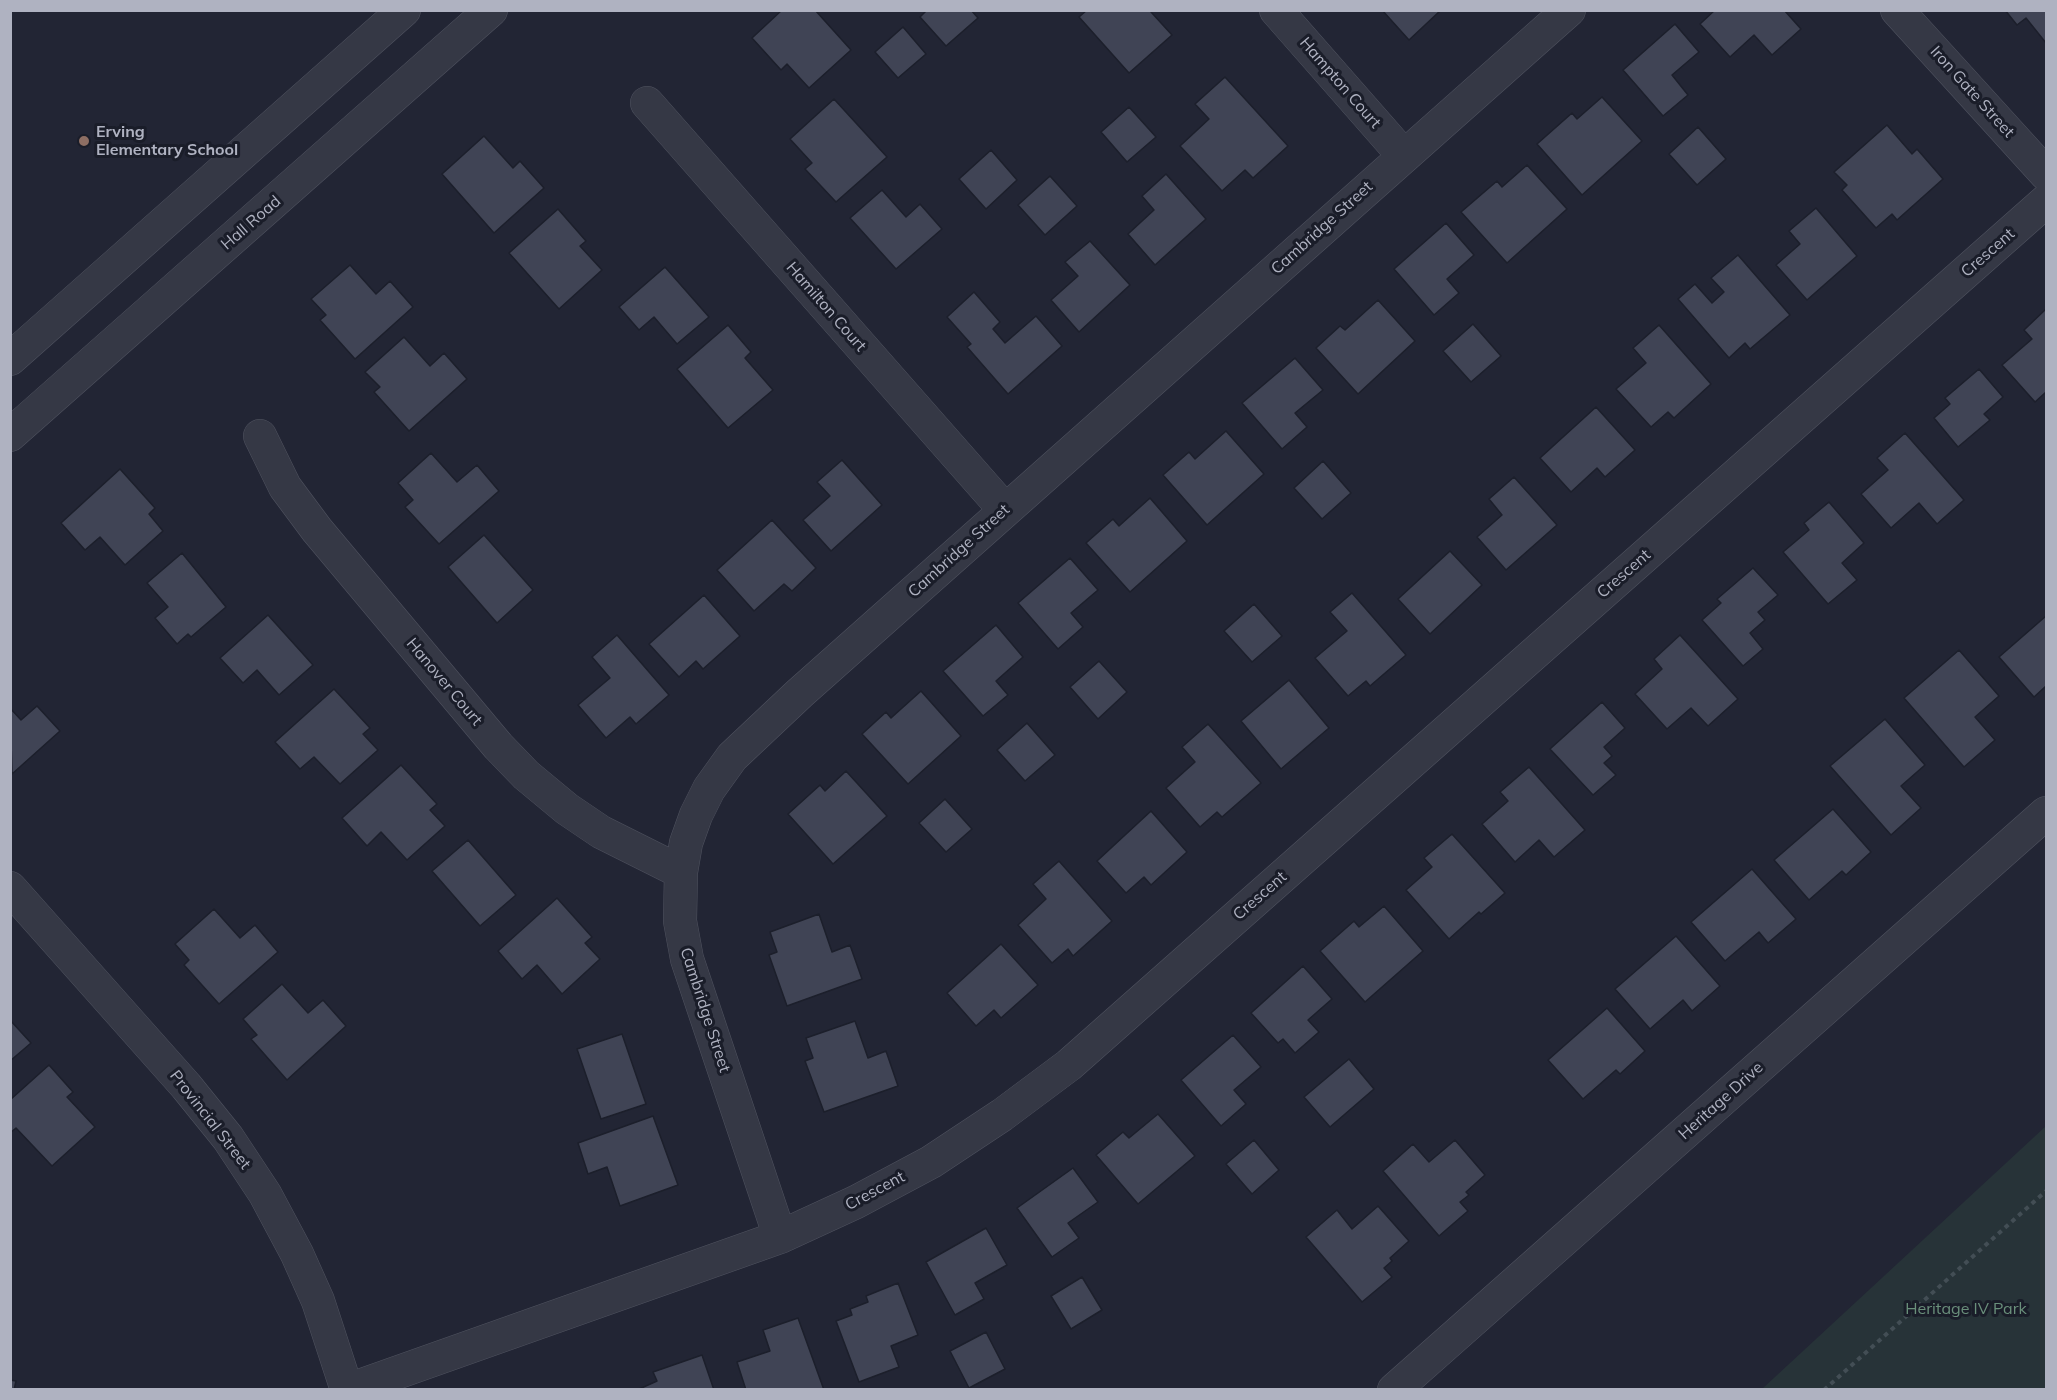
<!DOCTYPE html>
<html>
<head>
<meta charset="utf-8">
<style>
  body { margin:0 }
  #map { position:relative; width:2057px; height:1400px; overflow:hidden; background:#222534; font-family:Mulish,sans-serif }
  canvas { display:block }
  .frame { position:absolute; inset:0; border:12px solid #afb2c1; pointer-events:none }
</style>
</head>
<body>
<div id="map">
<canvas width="2057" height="1400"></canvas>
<div class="frame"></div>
</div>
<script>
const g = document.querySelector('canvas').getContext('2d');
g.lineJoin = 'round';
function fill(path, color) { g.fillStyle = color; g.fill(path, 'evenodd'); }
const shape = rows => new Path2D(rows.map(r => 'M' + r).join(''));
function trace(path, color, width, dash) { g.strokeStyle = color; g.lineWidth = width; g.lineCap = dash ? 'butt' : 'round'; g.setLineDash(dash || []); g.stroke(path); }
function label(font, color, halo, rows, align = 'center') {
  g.font = font + ' Mulish,sans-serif'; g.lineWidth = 6; g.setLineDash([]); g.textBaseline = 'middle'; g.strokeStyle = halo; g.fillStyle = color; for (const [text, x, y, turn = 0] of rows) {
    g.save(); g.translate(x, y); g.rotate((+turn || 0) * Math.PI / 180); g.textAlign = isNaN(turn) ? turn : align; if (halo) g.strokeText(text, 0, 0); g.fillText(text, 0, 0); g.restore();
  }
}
fill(shape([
  [2046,1126,2046,1389,1762,1389]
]), '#273338');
const building = shape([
  [782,10,815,10,851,50,809,88,787,64,781,70,752,38,782,10],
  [927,10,971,10,978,18,946,46,920,17,927,10],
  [1087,10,1153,10,1151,12,1172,35,1129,73,1079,17,1087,10],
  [1382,10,1441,10,1409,40,1382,10],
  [1715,10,1784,10,1801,29,1772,55,1754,35,1730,57,1700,24,1715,10],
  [2005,10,2046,10,2046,43,2026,18,2017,25,2005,10],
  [1675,24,1699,52,1672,75,1688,95,1663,116,1623,70,1675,24],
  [903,27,926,54,898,78,875,52,903,27],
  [1225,77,1288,146,1253,178,1245,170,1222,191,1180,146,1209,119,1195,104,1225,77],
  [1602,97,1642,141,1582,195,1537,144,1572,113,1577,119,1602,97],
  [834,99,887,157,836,202,805,169,812,163,790,139,834,99],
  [1129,107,1156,137,1127,162,1101,132,1129,107],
  [1887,125,1912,154,1917,149,1943,179,1897,220,1892,214,1876,228,1842,190,1847,185,1834,172,1887,125],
  [1698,127,1726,159,1697,185,1669,154,1698,127],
  [484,136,513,168,520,161,544,188,494,233,442,174,484,136],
  [991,150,1017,180,986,209,959,179,991,150],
  [1527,165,1567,209,1507,263,1461,212,1497,181,1502,187,1527,165],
  [1166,174,1206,219,1155,265,1128,234,1154,210,1142,196,1166,174],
  [1050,176,1077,206,1045,235,1018,205,1050,176],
  [882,190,906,217,920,204,942,229,896,269,850,218,882,190],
  [1816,208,1857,256,1807,300,1776,265,1800,244,1789,231,1816,208],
  [558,209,586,241,580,246,602,270,559,309,509,253,558,209],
  [1446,223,1474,255,1447,279,1459,293,1434,315,1394,269,1446,223],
  [1090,241,1130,285,1079,332,1051,300,1078,276,1065,262,1090,241],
  [1738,255,1790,315,1750,349,1745,343,1729,358,1678,299,1695,284,1712,303,1724,292,1711,278,1738,255],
  [350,265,376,294,390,281,413,307,355,359,320,320,326,315,311,299,350,265],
  [665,267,709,317,677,344,654,317,639,330,619,307,665,267],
  [974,292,1000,322,993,329,1005,343,1036,316,1062,346,1008,394,967,347,971,344,947,317,974,292],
  [1378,300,1415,341,1358,394,1316,348,1340,326,1345,330,1378,300],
  [2046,309,2046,392,2035,402,2002,365,2032,339,2024,330,2046,309],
  [1473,324,1501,356,1471,382,1443,351,1473,324],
  [728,325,751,352,745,358,773,390,728,428,677,369,728,325],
  [1659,325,1711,384,1674,418,1668,412,1651,427,1616,389,1646,363,1633,348,1659,325],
  [404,337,430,366,444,353,467,379,409,431,374,392,380,387,365,372,404,337],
  [1295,358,1323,390,1295,413,1307,427,1282,449,1242,403,1295,358],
  [1979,369,2003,397,1984,414,1990,420,1958,447,1934,418,1950,404,1945,398,1979,369],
  [1596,407,1635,450,1605,477,1597,468,1571,492,1540,458,1596,407],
  [1226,431,1264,474,1207,525,1163,475,1189,452,1195,459,1226,431],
  [1905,433,1964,500,1937,524,1919,503,1891,528,1861,494,1888,470,1877,458,1905,433],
  [431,453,457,482,477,465,499,491,439,544,405,507,413,500,398,483,431,453],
  [842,460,882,505,831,551,803,520,830,496,817,482,842,460],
  [1323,461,1351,493,1322,519,1294,488,1323,461],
  [120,469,155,508,149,514,163,531,125,565,100,537,85,550,61,523,120,469],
  [1514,477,1557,525,1506,570,1477,537,1502,515,1489,499,1514,477],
  [1150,498,1187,541,1130,592,1086,543,1113,519,1119,526,1150,498],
  [1829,502,1864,543,1842,563,1857,580,1828,604,1783,552,1809,530,1804,523,1829,502],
  [772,520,816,568,792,591,784,584,754,611,717,570,772,520],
  [484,535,533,590,497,623,448,567,484,535],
  [1450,551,1482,585,1430,634,1398,599,1450,551],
  [182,553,226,607,191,637,188,634,177,644,155,618,168,607,147,583,182,553],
  [1070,558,1098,590,1071,613,1083,627,1058,649,1018,603,1070,558],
  [1753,568,1778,595,1758,612,1765,620,1750,633,1763,649,1743,666,1702,620,1721,603,1717,599,1753,568],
  [1352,593,1406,655,1370,686,1366,681,1348,696,1315,658,1347,631,1330,612,1352,593],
  [704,595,740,636,703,669,696,661,679,677,649,644,704,595],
  [1254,604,1282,636,1252,662,1224,631,1254,604],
  [268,615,313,665,279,695,257,670,243,683,220,658,268,615],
  [2046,616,2046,686,2034,697,1999,657,2046,616],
  [996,625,1023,657,996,681,1008,695,983,716,943,671,996,625],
  [617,635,669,695,636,724,630,717,606,738,578,705,610,678,592,657,617,635],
  [1680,635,1738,699,1708,726,1691,708,1667,729,1635,694,1662,669,1654,659,1680,635],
  [1959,650,1999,696,1975,717,1995,740,1964,767,1904,698,1959,650],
  [1099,661,1127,692,1098,719,1070,687,1099,661],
  [1289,680,1329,728,1281,769,1241,721,1289,680],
  [334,689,370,728,363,734,378,750,340,784,314,757,300,769,275,742,334,689],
  [921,691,961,736,908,784,862,734,886,712,891,718,921,691],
  [1602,702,1625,728,1604,747,1612,756,1604,763,1616,775,1593,795,1550,749,1602,702],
  [37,706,60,731,12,774,10,708,21,720,37,706],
  [1885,719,1925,765,1901,786,1921,808,1891,835,1830,766,1885,719],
  [1027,723,1055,755,1025,781,997,750,1027,723],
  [1208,724,1261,783,1222,817,1217,812,1200,827,1166,788,1195,762,1182,747,1208,724],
  [401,765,437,804,430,810,445,826,407,860,381,832,367,846,342,818,401,765],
  [1529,767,1585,830,1554,857,1539,840,1515,862,1482,824,1508,801,1500,792,1529,767],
  [846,771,887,816,833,864,788,814,820,785,825,791,846,771],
  [945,799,972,829,946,852,919,823,945,799],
  [1833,809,1871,852,1846,875,1842,871,1809,900,1774,860,1833,809],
  [1151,811,1187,852,1151,885,1144,877,1126,893,1097,861,1151,811],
  [1452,834,1505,893,1481,914,1479,912,1449,939,1406,890,1432,867,1424,858,1452,834],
  [468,840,516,895,480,926,432,871,468,840],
  [1059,861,1112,921,1073,956,1068,949,1052,963,1018,925,1046,899,1033,884,1059,861],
  [1752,869,1796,919,1768,943,1759,932,1725,961,1691,922,1752,869],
  [557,898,592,937,585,943,600,959,562,994,537,965,522,979,498,951,557,898],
  [1384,906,1423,951,1365,1002,1320,951,1354,921,1359,927,1384,906],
  [214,909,240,938,255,925,278,952,219,1004,184,965,189,960,175,944,214,909],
  [819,914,832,952,850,945,862,979,787,1006,769,955,777,952,770,932,819,914],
  [1676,936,1720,986,1692,1011,1683,1000,1650,1029,1615,989,1676,936],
  [1001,944,1038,985,1001,1018,994,1010,976,1026,947,993,1001,944],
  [1303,966,1332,999,1308,1020,1319,1032,1295,1053,1283,1039,1278,1043,1251,1013,1303,966],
  [282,984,308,1013,323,1000,346,1026,287,1080,251,1039,257,1035,243,1019,282,984],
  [1607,1008,1645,1051,1620,1074,1616,1070,1583,1099,1548,1060,1607,1008],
  [10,1020,31,1043,10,1061,10,1020],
  [855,1021,868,1058,886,1051,898,1086,824,1112,805,1061,813,1058,806,1038,855,1021],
  [622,1034,646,1104,601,1119,577,1049,622,1034],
  [1233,1035,1261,1067,1234,1090,1246,1104,1221,1126,1181,1080,1233,1035],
  [1349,1059,1374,1089,1330,1127,1304,1097,1349,1059],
  [49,1065,73,1092,67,1097,95,1127,52,1166,16,1128,10,1133,10,1100,49,1065],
  [1158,1114,1195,1156,1138,1204,1096,1155,1123,1132,1129,1138,1158,1114],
  [653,1116,678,1185,620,1206,607,1167,588,1174,578,1143,653,1116],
  [1254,1140,1279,1170,1252,1194,1226,1164,1254,1140],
  [1455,1140,1485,1175,1466,1192,1469,1195,1460,1202,1468,1211,1439,1236,1383,1171,1413,1144,1429,1162,1455,1140],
  [1073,1168,1098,1202,1068,1223,1079,1238,1052,1257,1017,1208,1073,1168],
  [1378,1206,1409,1241,1390,1258,1392,1261,1384,1268,1392,1277,1362,1302,1306,1237,1337,1210,1352,1229,1378,1206],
  [986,1228,1007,1265,975,1283,984,1299,955,1315,926,1262,986,1228],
  [1082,1277,1102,1310,1071,1329,1051,1296,1082,1277],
  [898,1283,918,1335,891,1346,899,1367,859,1382,836,1321,852,1315,850,1309,868,1302,866,1296,898,1283],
  [798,1318,824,1390,746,1390,737,1362,770,1351,763,1330,798,1318],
  [986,1332,1005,1369,969,1388,950,1351,986,1332],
  [702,1355,714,1390,637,1390,657,1381,653,1372,702,1355],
  [10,1380,16,1381,14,1390,10,1390,10,1380]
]);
fill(building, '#404455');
trace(building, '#1c1f2b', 1.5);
const minor = shape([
  [1276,10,1404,156],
  [1897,10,2046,174],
  [647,103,1005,510],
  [260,436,285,487,317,530,498,746,526,775,567,809,601,832,681,872],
  [10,888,186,1086,228,1138,265,1194,297,1254,318,1301,347,1390],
  [780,1237,687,959,680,921,681,872,686,843,696,815,709,789,732,757,800,693,1569,10],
  [348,1390,780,1237,856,1202,931,1162,1002,1115,1069,1065,2046,201],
  [1394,1390,2046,813]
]);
const tertiary = shape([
  [10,359,404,10],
  [10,435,491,10]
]);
trace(minor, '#4f525f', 34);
trace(tertiary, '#4f525f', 34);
trace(shape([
  [1824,1390,2046,1191]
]), '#434e55', 4, [4.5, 4.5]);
trace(minor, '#353845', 33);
trace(tertiary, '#353845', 33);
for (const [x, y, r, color] of [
  [84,141,6,"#8d6e63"]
]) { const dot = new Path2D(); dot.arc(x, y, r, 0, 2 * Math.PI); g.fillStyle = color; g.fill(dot); trace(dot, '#1a1d29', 2); }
label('16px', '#afb2c1', '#1a1d29', [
  ["Hampton Court",1340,83,49],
  ["Iron Gate Street",1972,92,48],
  ["Hall Road",251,223,-41],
  ["Cambridge Street",1322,228,-42],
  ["Crescent",1988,253,-41],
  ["Hamilton Court",826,307,49],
  ["Cambridge Street",959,551,-42],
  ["Crescent",1624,574,-41],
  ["Hanover Court",444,682,50],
  ["Crescent",1260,896,-41],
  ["Cambridge Street",705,1010,72],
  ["Heritage Drive",1721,1101,-42],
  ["Provincial Street",210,1120,52],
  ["Crescent",875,1191,-28]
]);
label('bold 16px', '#afb2c1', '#1a1d29', [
  ["Erving",96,132],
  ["Elementary School",96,150]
], 'left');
label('16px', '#6a8f7b', '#1a1d29', [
  ["Heritage IV Park",1966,1309]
]);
</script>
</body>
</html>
